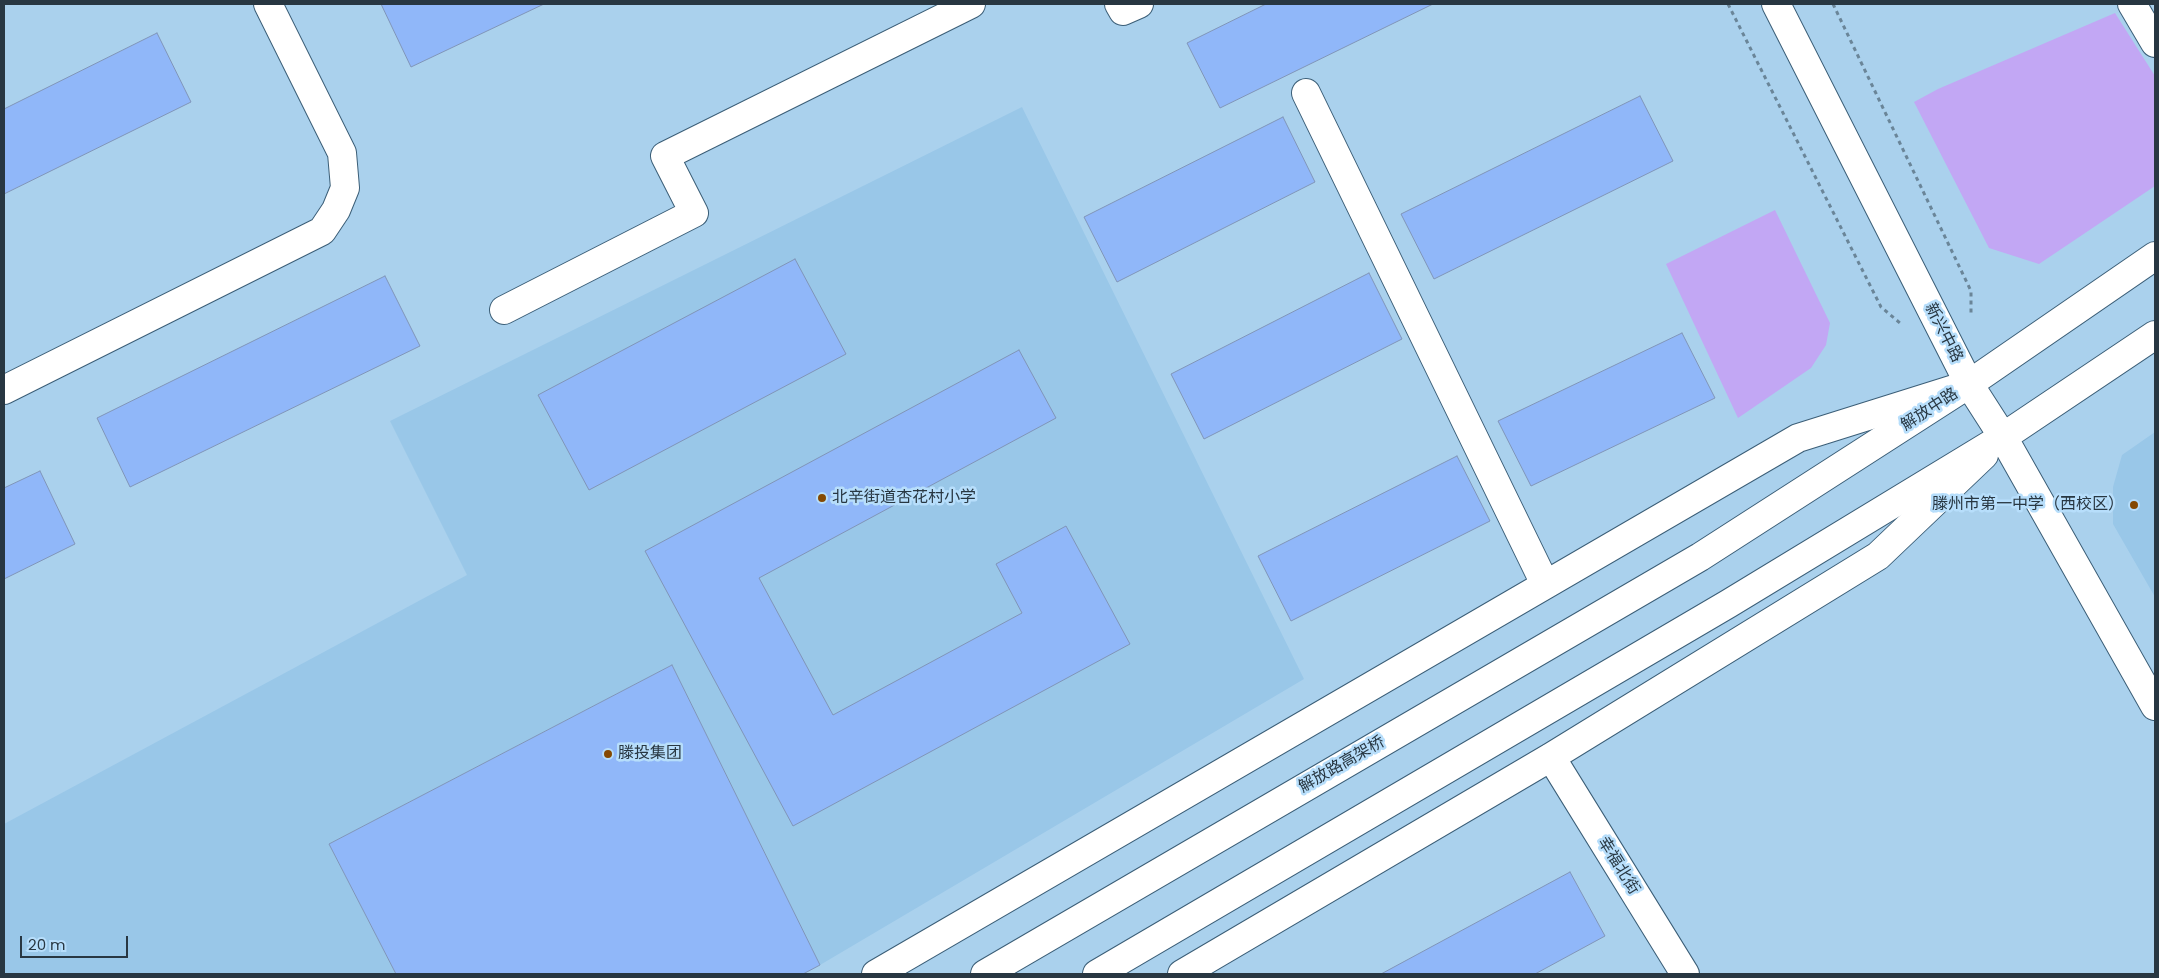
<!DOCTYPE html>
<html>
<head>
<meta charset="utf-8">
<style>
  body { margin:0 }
  #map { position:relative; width:2159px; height:978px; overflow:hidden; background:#aad1ed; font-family:Poppins,sans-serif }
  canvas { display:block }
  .frame { position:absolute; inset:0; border:5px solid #283742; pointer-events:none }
  .scale { position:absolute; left:20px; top:936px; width:108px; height:22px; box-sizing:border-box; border:2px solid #283742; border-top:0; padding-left:6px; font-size:15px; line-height:18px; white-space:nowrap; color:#283742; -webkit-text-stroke:4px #b7defb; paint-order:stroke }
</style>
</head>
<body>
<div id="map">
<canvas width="2159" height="978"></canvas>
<div class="frame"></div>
<div class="scale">20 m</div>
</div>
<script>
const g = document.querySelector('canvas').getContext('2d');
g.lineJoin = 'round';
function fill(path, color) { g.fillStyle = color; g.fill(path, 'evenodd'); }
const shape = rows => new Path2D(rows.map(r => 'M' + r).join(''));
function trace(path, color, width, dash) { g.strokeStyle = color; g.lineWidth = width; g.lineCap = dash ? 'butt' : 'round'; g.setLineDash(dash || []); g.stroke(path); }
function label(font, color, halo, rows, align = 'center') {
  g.font = font + ' Poppins,"Noto Sans SC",sans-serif'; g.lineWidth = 5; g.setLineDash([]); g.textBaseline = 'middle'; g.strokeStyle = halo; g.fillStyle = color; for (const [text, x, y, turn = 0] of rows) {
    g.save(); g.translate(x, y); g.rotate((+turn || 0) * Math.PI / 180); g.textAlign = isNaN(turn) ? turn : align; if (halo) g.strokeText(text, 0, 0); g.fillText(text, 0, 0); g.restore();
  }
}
fill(shape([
  [1022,107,1304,679,820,965,672,665,329,844,396,974,4,974,4,824,467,575,390,421],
  [2155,432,2155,597,2113,524,2113,487,2122,455]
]), '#99c7e8');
fill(shape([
  [2115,13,2155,76,2155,186,2039,264,1989,248,1914,102,1938,89],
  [1775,210,1830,323,1826,345,1811,368,1738,418,1666,264]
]), '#c2a7f4');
const building = shape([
  [381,4,544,4,411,67,381,4],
  [1266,4,1433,4,1220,108,1187,43,1266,4],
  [157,33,191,102,4,194,4,109,157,33],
  [1640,96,1673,161,1434,279,1401,214,1640,96],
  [1283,117,1315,182,1117,282,1084,217,1283,117],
  [795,259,846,354,589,490,538,395,795,259],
  [1369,273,1402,339,1204,439,1171,374,1369,273],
  [385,276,420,346,130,487,97,418,385,276],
  [1682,333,1715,398,1531,486,1498,421,1682,333],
  [1019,350,1056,418,759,578,833,715,1022,613,996,564,1066,526,1130,644,793,826,645,551,1019,350],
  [1457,456,1490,521,1291,621,1258,556,1457,456],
  [40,471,75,544,4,579,4,488,40,471],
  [672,665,820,965,803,974,396,974,329,844,672,665],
  [1570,872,1605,936,1535,974,1381,974,1570,872]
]);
fill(building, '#90b7f9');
trace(building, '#8095b8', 1);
const minor = shape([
  [1119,4,1123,11,1139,4],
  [2132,4,2155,43],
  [1306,93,1545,584],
  [504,310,694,213,665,156,971,4],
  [4,390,322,231,336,210,345,188,342,153,268,4],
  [1551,757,1685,974],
  [876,974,1798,438,1954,389],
  [1182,974,1551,757,1878,556,1984,455]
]);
const major = shape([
  [1776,4,1969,384,2003,437,2155,706],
  [985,974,1700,557,1969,384,2155,256],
  [1097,974,1728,604,2003,437,2155,335]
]);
trace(minor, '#3b5e77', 30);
trace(major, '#3b5e77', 30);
trace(shape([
  [1728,4,1881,307,1900,323],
  [1833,4,1971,291,1971,314]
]), '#6a8598', 3, [4, 4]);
trace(minor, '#fff', 28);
trace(major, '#fff', 28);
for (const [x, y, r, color] of [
  [822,498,5,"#854903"],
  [2134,505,5,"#854903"],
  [608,754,5,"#854903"]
]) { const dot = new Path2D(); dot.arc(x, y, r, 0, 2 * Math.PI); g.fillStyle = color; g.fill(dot); trace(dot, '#b7defb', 2); }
label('16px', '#283742', '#b7defb', [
  ["新兴中路",1943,333,63],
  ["解放中路",1930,410,-33],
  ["解放路高架桥",1342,765,-30],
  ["幸福北街",1618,866,58]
]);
label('16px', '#283742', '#b7defb', [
  ["北辛街道杏花村小学",832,498],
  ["滕州市第一中学（西校区）",2124,505,"right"],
  ["滕投集团",618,754]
], 'left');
</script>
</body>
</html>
